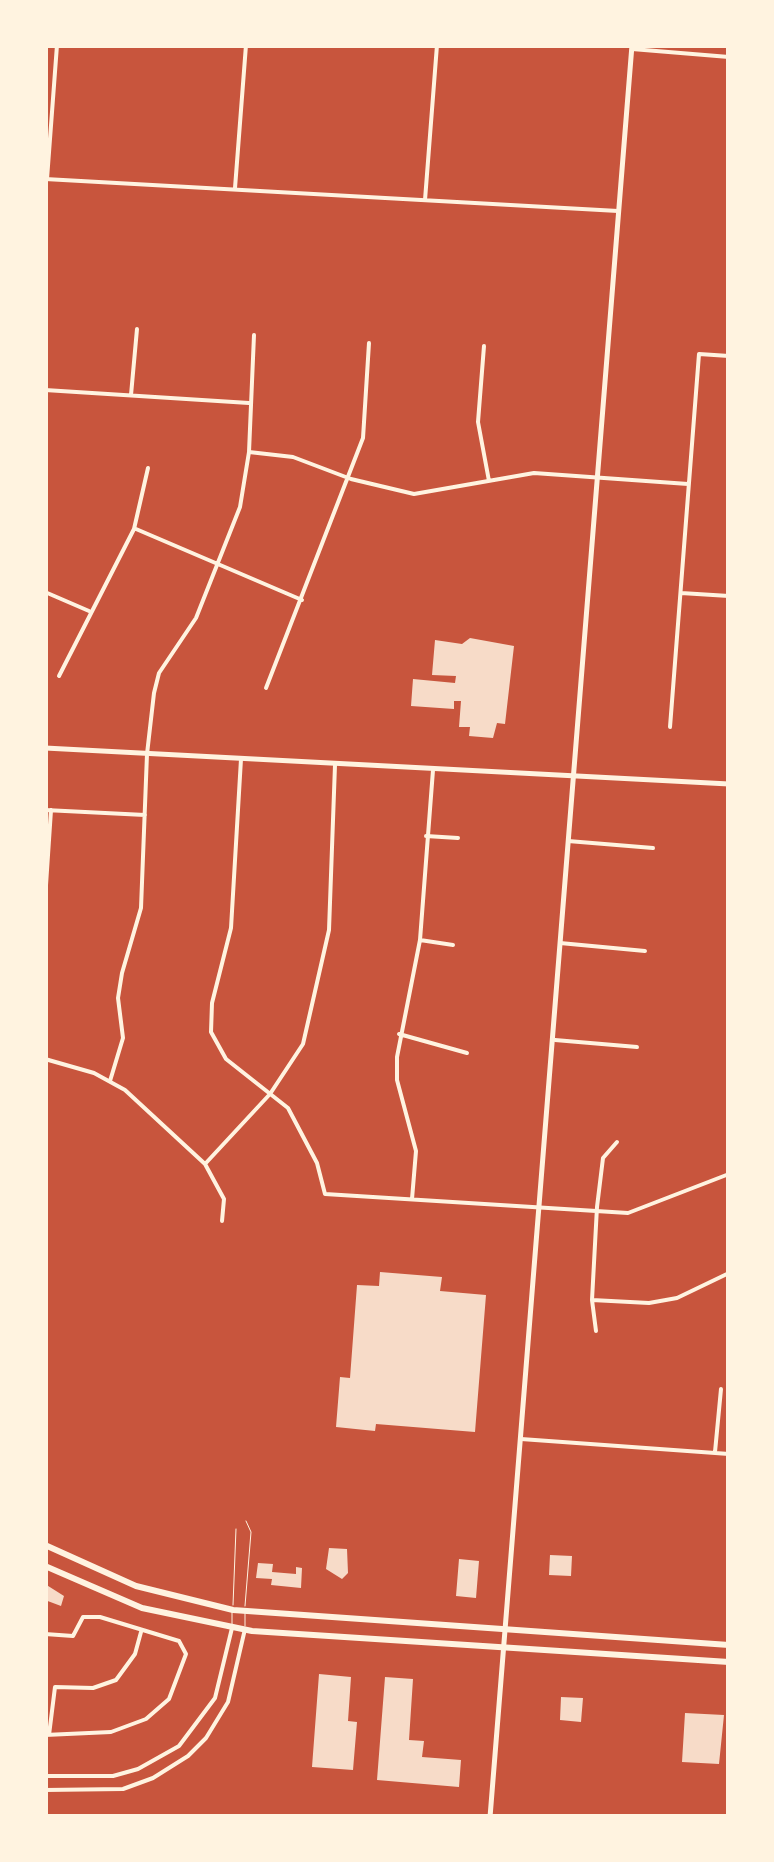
<!DOCTYPE html>
<html>
<head>
<meta charset="utf-8">
<style>
  body { margin:0 }
  #map { position:relative; width:774px; height:1862px; overflow:hidden; background:#c8553d; font-family:"Zilla Slab",serif }
  canvas { display:block }
  .frame { position:absolute; inset:0; border:48px solid #fff3e0; pointer-events:none }
</style>
</head>
<body>
<div id="map">
<canvas width="774" height="1862"></canvas>
<div class="frame"></div>
</div>
<script>
const g = document.querySelector('canvas').getContext('2d');
g.lineJoin = 'round';
function fill(path, color) { g.fillStyle = color; g.fill(path, 'evenodd'); }
const shape = rows => new Path2D(rows.map(r => 'M' + r).join(''));
function trace(path, color, width, dash) { g.strokeStyle = color; g.lineWidth = width; g.lineCap = dash ? 'butt' : 'round'; g.setLineDash(dash || []); g.stroke(path); }
fill(shape([
  [470,638,514,646,505,724,497,723,493,738,469,736,470,727,459,727,461,701,454,701,454,709,411,706,413,679,455,683,456,676,432,675,435,640,462,644],
  [380,1272,442,1277,440,1291,486,1295,475,1432,376,1424,375,1431,336,1427,340,1377,350,1378,357,1285,379,1286],
  [329,1548,347,1549,348,1573,342,1579,326,1569],
  [550,1555,572,1556,571,1576,549,1575],
  [459,1559,479,1561,476,1598,456,1596],
  [258,1563,273,1564,272,1572,296,1574,296,1567,302,1568,301,1588,271,1585,272,1579,256,1578],
  [45,1584,64,1596,61,1606,45,1600],
  [319,1674,351,1677,348,1721,357,1722,353,1770,312,1767],
  [385,1677,413,1679,409,1740,424,1741,422,1757,461,1760,459,1787,377,1780],
  [561,1697,583,1698,581,1722,560,1720],
  [685,1713,724,1715,719,1764,682,1762]
]), '#f7dbc8');
trace(shape([
  [233,1605,236,1529],
  [245,1606,251,1532,246,1521],
  [232,1625,232,1611],
  [245,1626,245,1613]
]), '#fff3e0', 1);
trace(shape([
  [632,49,729,57],
  [45,179,618,211],
  [47,179,57,45],
  [235,188,246,45],
  [425,200,437,45],
  [484,346,478,422,489,481],
  [45,390,249,403],
  [131,395,137,329],
  [249,452,293,457,351,479,414,494,534,473,688,484],
  [136,529,302,600],
  [45,592,89,611],
  [681,593,729,596],
  [59,676,134,529,148,468],
  [266,688,363,438,369,343],
  [670,727,699,354,729,356],
  [241,759,231,928,212,1003,211,1032,226,1059,288,1108,317,1163,325,1194,628,1213,729,1174],
  [45,810,145,815],
  [426,836,458,838],
  [568,841,653,848],
  [45,900,51,810],
  [420,940,453,945],
  [560,943,645,951],
  [399,1034,467,1053],
  [555,1040,637,1047],
  [45,1059,94,1073,125,1090,205,1164,224,1199,222,1221],
  [110,1081,123,1038,118,998,122,973,141,908,147,754,154,693,159,673,196,618,240,507,249,452,254,335],
  [205,1164,270,1094,303,1044,329,930,335,765],
  [412,1199,416,1151,397,1080,397,1057,420,940,433,770],
  [592,1300,649,1303,677,1298,729,1273],
  [596,1331,592,1300,597,1207,603,1158,617,1142],
  [521,1439,729,1454],
  [715,1452,721,1389],
  [45,1634,73,1636,83,1617,100,1617,179,1641,186,1654,169,1699,146,1719,111,1732,45,1735],
  [49,1735,55,1687,93,1688,116,1680,135,1654,141,1632],
  [45,1776,113,1776,138,1769,179,1746,215,1698,232,1628],
  [45,1790,123,1789,153,1778,188,1756,206,1738,228,1702,245,1629]
]), '#fff3e0', 4);
trace(shape([
  [45,748,729,784],
  [490,1817,632,45]
]), '#fff3e0', 5);
trace(shape([
  [45,1545,136,1586,233,1610,729,1645],
  [45,1566,142,1608,252,1631,729,1662]
]), '#fff3e0', 6);
</script>
</body>
</html>
